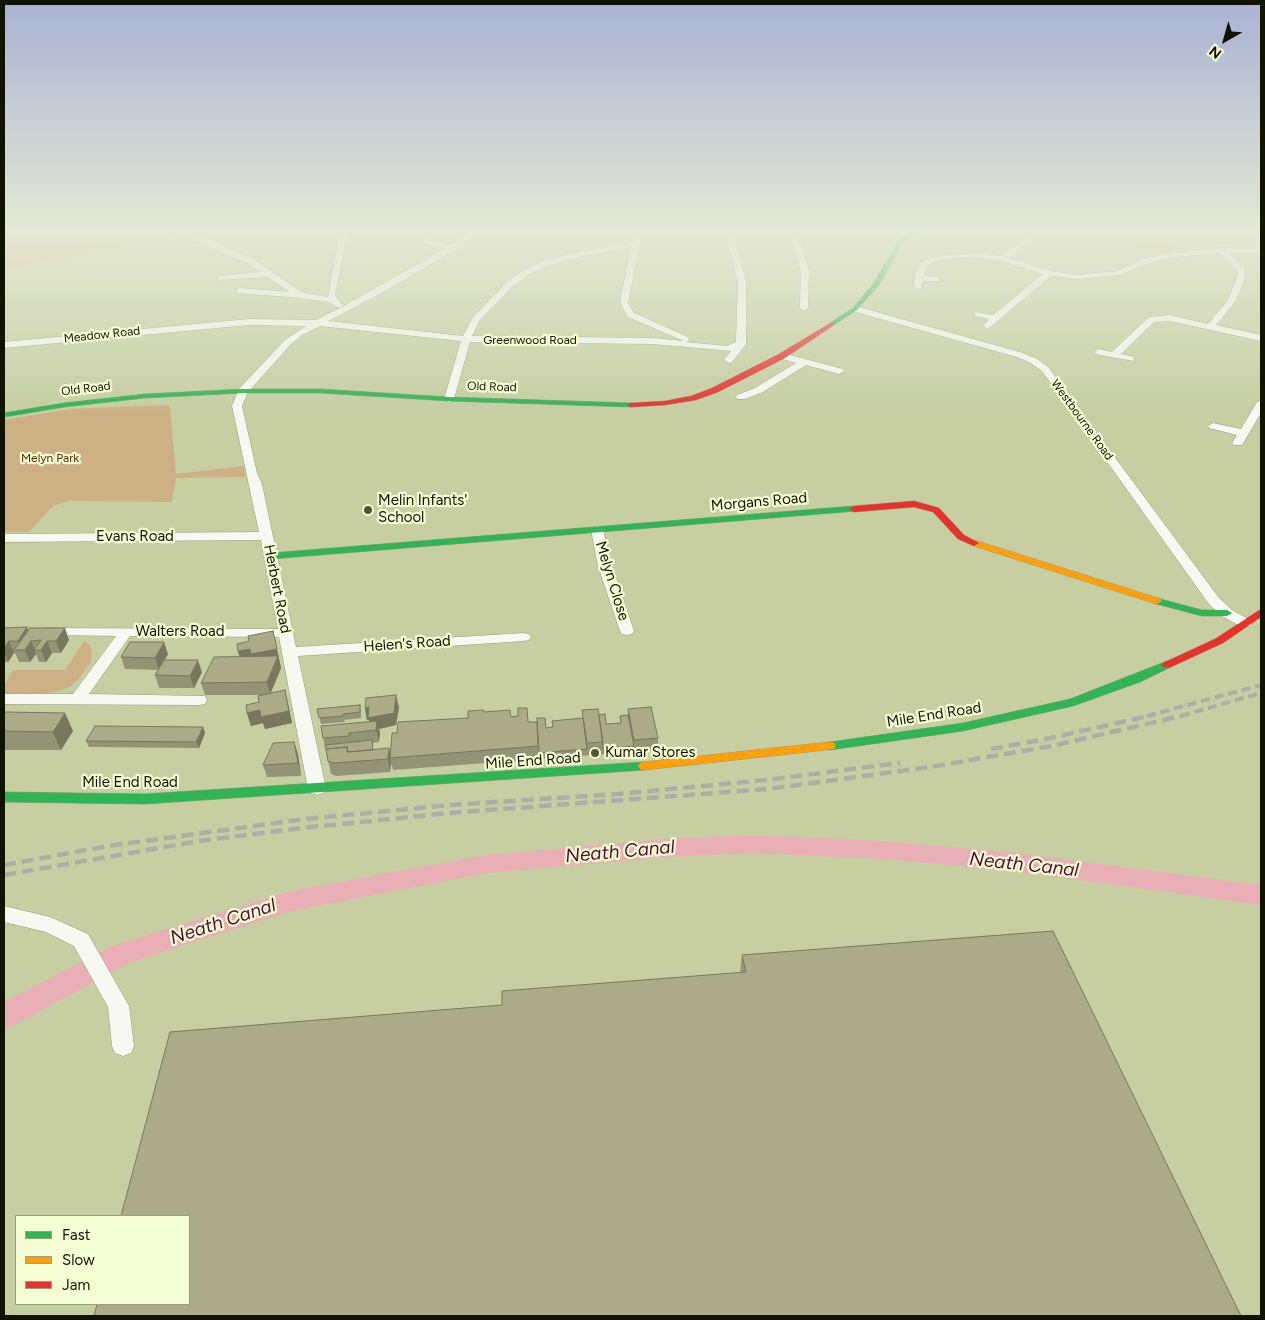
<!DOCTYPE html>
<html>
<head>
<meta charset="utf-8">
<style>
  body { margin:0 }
  #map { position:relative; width:1265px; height:1320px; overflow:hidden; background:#c6cea2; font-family:Figtree,sans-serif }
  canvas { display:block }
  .frame { position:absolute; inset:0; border:5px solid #101300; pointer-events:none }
  .legend { position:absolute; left:15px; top:1215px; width:175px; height:90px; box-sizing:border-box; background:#f5fdd5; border:1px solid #999f80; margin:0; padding:6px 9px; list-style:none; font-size:15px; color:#101300 }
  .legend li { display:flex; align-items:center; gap:10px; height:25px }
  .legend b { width:25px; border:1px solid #999f80 }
  .north { position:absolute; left:1200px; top:15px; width:50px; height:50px; -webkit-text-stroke:4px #f5fdd5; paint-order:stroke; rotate:218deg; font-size:14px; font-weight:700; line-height:20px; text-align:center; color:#101300 }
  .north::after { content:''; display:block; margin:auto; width:18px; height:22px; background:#101300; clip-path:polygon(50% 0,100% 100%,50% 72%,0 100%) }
</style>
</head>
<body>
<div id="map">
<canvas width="1265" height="1320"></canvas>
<div class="frame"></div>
<ul class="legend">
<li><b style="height:6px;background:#30b455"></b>Fast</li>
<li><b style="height:6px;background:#ff9f0a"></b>Slow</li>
<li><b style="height:6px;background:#e5322d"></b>Jam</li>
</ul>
<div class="north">N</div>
</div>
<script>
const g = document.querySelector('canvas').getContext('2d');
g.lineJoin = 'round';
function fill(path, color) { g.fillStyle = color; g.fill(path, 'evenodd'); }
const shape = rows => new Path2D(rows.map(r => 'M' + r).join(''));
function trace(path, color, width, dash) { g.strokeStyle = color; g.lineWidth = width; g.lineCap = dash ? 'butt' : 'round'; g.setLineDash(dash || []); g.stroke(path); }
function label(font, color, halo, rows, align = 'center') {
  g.font = font + ' Figtree,sans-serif'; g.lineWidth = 4.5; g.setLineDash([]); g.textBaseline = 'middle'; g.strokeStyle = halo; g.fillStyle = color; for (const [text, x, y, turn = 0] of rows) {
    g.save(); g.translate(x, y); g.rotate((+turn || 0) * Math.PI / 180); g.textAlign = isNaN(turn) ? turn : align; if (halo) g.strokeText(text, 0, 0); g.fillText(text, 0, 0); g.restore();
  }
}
fill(shape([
  [19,230,212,230,13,268,4,267,4,231],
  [1095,230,1143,230,1143,232,1188,249,1157,253,1106,238,1110,233],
  [163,405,170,406,176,474,244,466,245,477,176,478,172,502,69,501,53,506,29,532,4,532,4,420,71,409],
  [84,641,90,645,92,650,91,662,78,680,71,686,59,691,46,693,4,694,4,685,13,670,65,670]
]), '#cdb185');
fill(shape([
  [753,835,881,841,1007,852,1261,885,1261,905,1007,870,881,859,753,853,666,857,487,873,291,911,202,939,131,962,14,1025,4,1028,4,1002,112,946,291,891,487,855,666,839,753,835]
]), '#eaaeb6');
const street = shape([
  [181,230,187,230,253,259,303,293,328,297,339,236,337,230,345,230,347,236,335,294,337,299,343,305,342,307,446,248,422,244,421,242,425,236,431,236,430,241,452,245,459,240,469,230,477,230,465,244,380,294,328,321,463,336,473,317,506,283,522,271,541,262,573,253,632,242,634,230,642,230,628,303,634,313,688,337,690,339,686,342,726,346,736,342,738,281,724,230,732,230,746,281,746,344,732,362,729,363,724,360,731,351,653,344,470,342,454,399,449,402,444,399,461,341,320,326,302,335,291,344,248,392,242,406,257,473,262,484,296,647,524,633,529,634,531,637,529,640,524,641,298,656,326,789,323,793,317,795,311,793,308,789,279,637,130,636,89,694,205,696,207,700,205,704,199,705,4,704,4,694,73,694,116,636,48,635,43,634,41,631,43,628,278,629,261,540,4,542,4,534,259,532,232,406,239,389,285,340,306,326,249,325,4,348,4,342,249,319,316,320,342,307,336,307,330,302,301,298,237,293,237,289,240,288,290,292,268,277,218,280,217,278,221,276,261,272,247,263,181,234,181,230],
  [631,247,620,303,628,317,684,341,653,338,472,336,480,320,512,287,528,275,547,266,577,257,631,247],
  [789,230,797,230,809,271,808,308,804,311,800,308,801,271,789,230],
  [1038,230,1046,230,1009,258,1050,271,1077,275,1118,271,1143,259,1165,254,1222,248,1261,249,1261,253,1229,253,1245,270,1245,277,1236,301,1216,325,1261,335,1261,341,1170,321,1154,322,1121,354,1134,357,1134,361,1099,355,1094,352,1099,349,1112,352,1148,318,1151,317,1170,315,1208,324,1228,300,1237,277,1237,270,1220,253,1165,258,1149,263,1120,275,1077,279,1051,276,988,329,983,326,989,319,975,316,975,312,993,315,1043,274,1002,261,976,257,957,258,935,261,927,266,924,276,939,277,939,281,923,281,921,288,918,289,914,286,916,272,921,263,930,257,976,253,1001,256,1038,230],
  [1177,230,1186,230,1180,235,1174,235,1173,233,1177,230],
  [1242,230,1261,231,1261,235,1243,232,1242,230],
  [855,306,1023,353,1037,359,1048,367,1219,598,1232,610,1250,620,1252,623,1250,626,1240,626,1222,616,1209,604,1042,371,1031,363,1017,357,852,311,852,307,855,306],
  [782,353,843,369,844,371,839,374,806,365,763,392,745,399,737,399,736,397,737,395,755,388,796,363,779,358,777,356,782,353],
  [1261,401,1261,413,1242,445,1234,445,1232,443,1237,435,1209,428,1208,426,1213,423,1241,429,1257,402,1261,401],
  [597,526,603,530,612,566,634,631,632,634,627,635,622,634,620,631,598,566,591,530,597,526],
  [4,906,50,917,88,934,129,1006,134,1046,131,1053,123,1056,115,1053,112,1046,108,1007,74,946,46,932,4,922,4,906]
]);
const fast = shape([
  [915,230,921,230,902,244,879,285,857,310,834,325,830,325,830,323,853,308,873,284,898,242,915,230],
  [243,389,320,389,449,397,631,403,635,405,631,407,449,401,320,393,243,393,145,398,64,407,4,417,4,413,64,403,145,394,243,389],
  [854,506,859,509,857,511,271,559,266,556,271,553,854,506],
  [1157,598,1202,610,1227,610,1232,613,1227,616,1202,616,1153,603,1152,601,1157,598],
  [1167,661,1173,665,1171,667,1140,682,1073,706,963,731,830,750,826,749,824,746,826,743,830,742,963,723,1070,699,1167,661],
  [644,762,648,763,650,766,648,769,644,770,145,804,4,802,4,792,145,794,644,762]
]);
const slow = shape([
  [974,540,1161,599,1162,601,1157,604,1153,603,971,545,969,543,974,540],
  [830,742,834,743,836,746,834,749,644,770,640,769,638,766,640,763,644,762,830,742]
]);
const jam = shape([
  [832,322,834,323,834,325,785,358,718,392,696,400,665,405,631,407,627,405,631,403,665,401,691,396,712,388,779,354,832,322],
  [914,501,939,508,964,535,979,543,974,546,958,539,933,512,914,507,854,512,849,509,854,506,914,501],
  [1261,609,1261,617,1223,643,1171,667,1163,667,1161,665,1163,663,1215,639,1261,609]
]);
trace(street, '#979d7a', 1);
trace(fast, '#979d7a', 1);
trace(slow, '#979d7a', 1);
trace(jam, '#979d7a', 1);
fill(street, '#f6f8f1');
fill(fast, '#30b455');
fill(slow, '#ff9f0a');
fill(jam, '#e5322d');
trace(shape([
  [1147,716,1261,685],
  [1181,716,1261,693]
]), '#acafa5', 4, [9, 5]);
trace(shape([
  [991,749,1046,739,1153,715],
  [4,865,108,846,305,819,449,805,618,794,766,780,900,763],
  [4,875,199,841,302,828,449,813,768,789,930,767,1052,746,1185,715]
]), '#acafa5', 4.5, [12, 6]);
fill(shape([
  [27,627,28,630,69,640,61,653,52,653,46,662,39,662,36,654,30,662,19,662,15,653,14,653,8,662,4,662,4,628],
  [273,631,281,668,270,693,285,690,292,723,265,729,263,723,251,726,247,713,259,702,264,695,205,695,201,683,239,657,249,641],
  [168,654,165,660,202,672,194,688,159,688,155,675,158,670,125,669,121,657],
  [360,705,361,711,361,718,344,720,345,722,321,724,317,709],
  [399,707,396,725,379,729,380,733,379,742,373,743,373,750,389,748,391,756,397,733,468,718,484,712,511,717,546,728,553,727,583,718,582,710,599,715,606,724,620,723,620,716,628,715,628,709,658,738,658,750,393,770,391,763,390,772,336,776,331,774,323,738,369,721,369,720,367,720,365,708],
  [4,712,65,713,73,731,61,750,4,750],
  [203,727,205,733,199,748,89,747,86,741],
  [294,742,298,754,301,776,267,777,263,765],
  [742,955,1240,1316,502,1005,740,973]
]), '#939375');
fill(shape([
  [27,627,32,639,31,641,35,650,34,650,36,654,30,662,25,650,21,650,18,641],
  [65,628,69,640,61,653,56,641],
  [273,631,281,668,270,695,267,682,241,663,238,651,250,649],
  [9,641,14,653,8,662,4,653,4,648],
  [47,641,52,653,46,662,41,650],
  [164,642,168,654,159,670,155,658],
  [198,660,202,672,194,688,190,676],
  [285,690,292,723,265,729,263,723,251,726,247,713],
  [396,695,399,707,396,725,379,729,380,733,379,742,376,729,371,730,369,720,367,720,365,708,369,707],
  [65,713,73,731,61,750,53,732],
  [203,727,205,733,199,748,196,742],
  [294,742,298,754,301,776,298,763],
  [389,748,391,763,390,772,388,759]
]), '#78785f');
const building = shape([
  [27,627,18,641,9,641,4,648,4,628,27,627],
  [30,628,65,628,56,641,47,641,41,650,34,650,41,640,31,641,25,650,14,650,30,628],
  [273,631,277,649,251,654,250,649,238,651,237,644,249,641,248,636,273,631],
  [130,642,164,642,155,658,121,657,130,642],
  [278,656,267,682,201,683,214,657,278,656],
  [164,660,198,660,190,676,155,675,164,660],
  [285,690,289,711,261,717,260,710,247,713,246,705,259,702,258,696,285,690],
  [396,695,394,713,368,718,369,707,365,708,366,698,396,695],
  [360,705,360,712,343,714,343,716,319,718,317,709,360,705],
  [651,707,658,738,634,740,628,709,651,707],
  [518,708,527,708,528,722,537,722,538,746,390,758,392,733,397,733,398,722,468,718,468,711,484,710,484,712,510,710,511,717,518,716,518,708],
  [598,709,603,742,587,743,582,710,598,709],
  [4,712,65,713,53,732,4,731,4,712],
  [605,714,606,724,621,723,620,716,628,715,634,746,603,748,599,715,605,714],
  [537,718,545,718,546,728,553,727,552,721,583,718,587,749,539,753,537,718],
  [377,721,376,730,349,733,349,736,323,738,321,726,377,721],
  [95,726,203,727,196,742,86,741,95,726],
  [372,740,373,750,348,752,347,747,326,749,325,745,372,740],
  [294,742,298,763,263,765,273,743,294,742],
  [347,747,347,752,389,748,388,759,334,763,328,761,326,749,347,747],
  [1053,931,1241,1316,94,1316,97,1304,189,1304,189,1216,121,1216,170,1032,502,1005,502,991,746,972,742,955,1053,931]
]);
fill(building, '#abab88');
trace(building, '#78785f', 1);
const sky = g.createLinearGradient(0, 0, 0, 414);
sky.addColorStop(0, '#a9b2d4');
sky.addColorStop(0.56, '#e5e9d5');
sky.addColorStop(1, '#e5e9d500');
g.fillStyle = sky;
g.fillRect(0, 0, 1265, 414);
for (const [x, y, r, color] of [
  [368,510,5,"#505439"],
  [595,753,5,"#505439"]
]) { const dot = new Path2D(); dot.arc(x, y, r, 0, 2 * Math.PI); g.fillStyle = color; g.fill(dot); trace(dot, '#f5fdd5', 2); }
label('12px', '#101300', '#f5fdd5', [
  ["Meadow Road",102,335,-6],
  ["Greenwood Road",530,340],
  ["Old Road",492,387,2],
  ["Old Road",86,389,-7],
  ["Westbourne Road",1082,420,54]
]);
label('12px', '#592c00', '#f5fdd5', [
  ["Melyn Park",50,458]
]);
label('15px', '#101300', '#f5fdd5', [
  ["Melin Infants'",378,501],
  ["School",378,518],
  ["Kumar Stores",605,753]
], 'left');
label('15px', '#101300', '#f5fdd5', [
  ["Morgans Road",759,502,-5],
  ["Evans Road",135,537],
  ["Melyn Close",612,581,73],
  ["Herbert Road",277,589,79],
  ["Walters Road",180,632],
  ["Helen's Road",407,644,-4],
  ["Mile End Road",934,715,-9],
  ["Mile End Road",533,761,-4],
  ["Mile End Road",130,783]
]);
label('italic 19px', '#590c31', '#f5fdd5', [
  ["Neath Canal",620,852,-5],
  ["Neath Canal",1024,865,6],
  ["Neath Canal",223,922,-18]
]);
</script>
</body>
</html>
